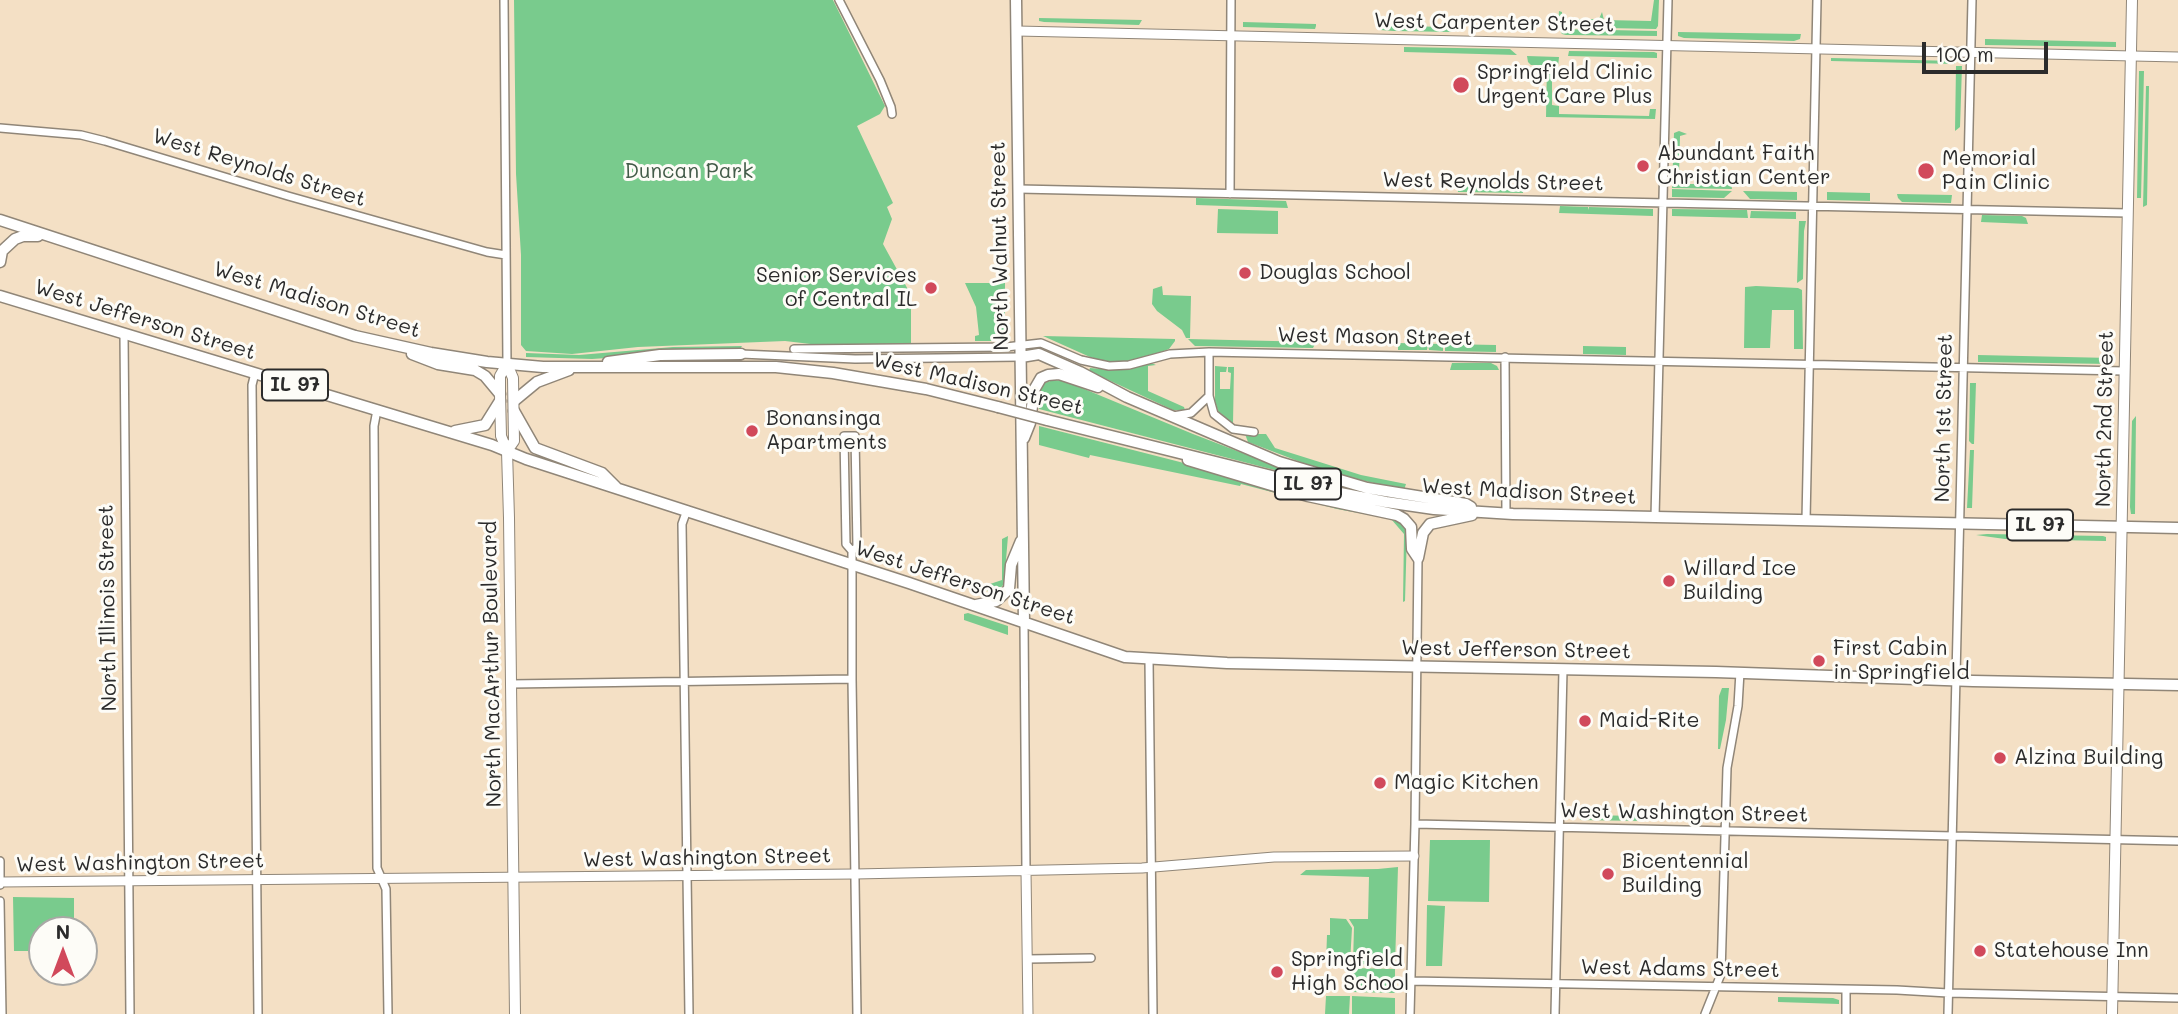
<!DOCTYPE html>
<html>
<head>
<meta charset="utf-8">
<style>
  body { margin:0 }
  #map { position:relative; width:2178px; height:1014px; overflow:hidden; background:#f4e0c5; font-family:Mali,sans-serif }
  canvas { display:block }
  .north { position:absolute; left:28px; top:916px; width:70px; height:70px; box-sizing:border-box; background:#fdfcf7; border:2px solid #a9a8a5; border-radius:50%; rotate:0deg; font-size:19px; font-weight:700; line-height:28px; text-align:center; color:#2b2b2b }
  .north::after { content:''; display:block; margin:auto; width:24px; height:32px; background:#d1495b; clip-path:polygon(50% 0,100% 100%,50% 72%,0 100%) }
  .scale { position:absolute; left:1922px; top:42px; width:126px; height:32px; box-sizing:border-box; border:4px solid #2b2b2b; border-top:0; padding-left:9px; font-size:21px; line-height:24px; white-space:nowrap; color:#2b2b2b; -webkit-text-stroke:5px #fdfcf7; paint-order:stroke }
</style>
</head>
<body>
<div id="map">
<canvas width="2178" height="1014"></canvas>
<div class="north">N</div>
<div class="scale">100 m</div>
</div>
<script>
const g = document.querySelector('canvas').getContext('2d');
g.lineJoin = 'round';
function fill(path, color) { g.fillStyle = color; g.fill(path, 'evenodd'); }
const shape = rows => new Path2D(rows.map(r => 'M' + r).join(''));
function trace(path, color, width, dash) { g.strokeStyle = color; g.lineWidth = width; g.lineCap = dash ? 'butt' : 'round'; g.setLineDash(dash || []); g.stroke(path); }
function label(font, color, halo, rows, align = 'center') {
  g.font = font + ' Mali,sans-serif'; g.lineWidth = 6; g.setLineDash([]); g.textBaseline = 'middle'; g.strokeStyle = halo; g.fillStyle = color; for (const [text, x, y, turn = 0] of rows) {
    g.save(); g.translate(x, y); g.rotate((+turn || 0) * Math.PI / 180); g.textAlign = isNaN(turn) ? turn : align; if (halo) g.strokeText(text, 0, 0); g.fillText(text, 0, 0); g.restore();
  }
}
fill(shape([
  [514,0,833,0,885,106,880,114,857,126,893,203,887,207,892,219,883,244,911,295,911,344,819,345,785,341,638,347,572,354,526,351,521,345,521,255,516,174],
  [1654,0,1659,0,1658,26,1656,29,1558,27,1559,11,1562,12,1562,19,1599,19,1602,12,1604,20,1651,21],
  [1039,18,1142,20,1139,25,1044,22,1039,21],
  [1243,22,1316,24,1316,26,1315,29,1243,27],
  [1380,25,1394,26,1455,27,1451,32,1394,31,1380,30],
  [1559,29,1657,31,1657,36,1566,35,1562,34],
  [1678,32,1801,34,1800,39,1794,41,1684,38,1678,36],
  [1985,39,2116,42,2116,47,1985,45],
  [1404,47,1510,49,1517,55,1404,52],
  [1569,51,1654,52,1657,53,1657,58,1568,56],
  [1527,56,1559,57,1558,67,1552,68,1552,105,1559,106,1559,114,1649,116,1650,109,1656,109,1655,119,1546,117,1547,65,1531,65,1528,62],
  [1831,58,1955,61,1955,64,1831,61],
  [1956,66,1962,66,1961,97,1960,127,1955,131],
  [2139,71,2144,71,2141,198,2137,198],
  [2146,86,2149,86,2147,205,2143,207],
  [1679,131,1687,134,1680,136,1679,175,1687,175,1687,184,1726,184,1727,178,1730,177,1732,189,1672,188,1674,133],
  [1457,184,1523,186,1523,193,1458,192],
  [1672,189,1732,191,1724,198,1672,197],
  [1743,191,1797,192,1797,200,1750,199],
  [1827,192,1870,193,1870,201,1827,200],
  [1897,194,1952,195,1951,203,1902,202,1898,198],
  [1196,198,1286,201,1288,208,1196,205],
  [1560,206,1588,207,1588,210,1589,207,1653,209,1653,216,1559,213],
  [1218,209,1278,211,1278,234,1217,233],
  [1672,209,1747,210,1748,218,1672,216],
  [1751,211,1796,212,1796,219,1750,218],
  [1982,215,2022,216,2026,218,2028,224,1981,222],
  [1799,221,1806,221,1804,231,1803,279,1797,283],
  [998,275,1005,275,1005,338,1000,341,975,341,975,336,979,335,976,307,965,283,997,283],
  [1162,286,1163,295,1191,296,1190,338,1186,338,1182,330,1157,311,1152,304,1153,289],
  [1756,286,1798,288,1802,290,1803,349,1794,349,1794,310,1772,310,1770,348,1744,348,1745,287],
  [1043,336,1175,339,1175,341,1169,349,1148,357,1131,361,1112,363,1090,357],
  [1188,339,1316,342,1313,348,1195,346],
  [1398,343,1443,344,1443,351,1429,350,1428,345,1427,350,1398,350],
  [1445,344,1496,345,1496,352,1445,351],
  [742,346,740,349,592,359,526,357,526,353,579,355,673,347],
  [1583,346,1626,347,1626,355,1583,354],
  [1978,355,2111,358,2110,364,1978,362],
  [1151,363,1156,365,1148,366,1148,391,1184,407,1185,410,1173,410,1089,371,1090,368,1115,370],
  [1452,363,1491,363,1497,366,1499,370,1450,370],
  [1215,366,1227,367,1226,372,1220,372,1220,389,1230,389,1231,373,1228,372,1228,367,1234,367,1233,424,1218,411,1215,401],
  [1053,380,1065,381,1193,434,1284,469,1344,488,1039,409,1040,391,1045,383],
  [1970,383,1976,383,1974,444,1972,444,1969,441],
  [2136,416,2135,514,2131,514,2130,507,2132,421],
  [1039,426,1180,462,1307,499,1397,519,1403,524,1407,532,1405,601,1403,602,1404,534,1391,519,1337,509,1241,484,1240,486,1090,455,1089,458,1039,445],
  [1245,434,1266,434,1275,448,1361,475,1406,484,1404,490,1348,477,1303,463,1248,442],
  [1970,450,1974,450,1972,508,1967,508],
  [1987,534,2103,536,2106,537,2106,541,2005,539,1976,535],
  [1008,536,1004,584,997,592,990,595,986,588,987,585,1002,580,1002,539],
  [968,613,1008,626,1008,635,964,620,964,614],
  [1722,688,1729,688,1726,720,1720,749,1718,749,1719,696],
  [1580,815,1644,816,1644,818,1643,821,1580,820],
  [1430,840,1490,840,1489,902,1428,901],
  [1398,867,1395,965,1353,964,1354,927,1349,919,1368,919,1369,877,1300,875,1306,870,1378,869],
  [13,897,74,898,74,930,42,930,42,951,14,951],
  [1427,905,1445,906,1442,966,1426,966],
  [1330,918,1346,919,1352,928,1350,963,1326,963,1327,935,1330,935],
  [1353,968,1395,969,1395,993,1352,992],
  [1326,996,1350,996,1349,1014,1325,1014],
  [1352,996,1395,998,1395,1014,1352,1014],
  [1778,997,1833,998,1839,1000,1839,1004,1778,1002]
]), '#79cb8d');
const minor = shape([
  [504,0,507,364],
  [839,0,880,80,891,107,892,114],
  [0,128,81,135,105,141,288,196,487,252,506,255],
  [1019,189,2128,213],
  [1230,194,1231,0],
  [124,334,130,1014],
  [794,349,1006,347,1041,343,1081,360,1109,366,1129,365,1170,354,1209,352,2125,371],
  [1209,352,1209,396,1214,414,1233,429,1254,432],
  [741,354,855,359,1021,357],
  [1505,357,1506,514],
  [255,373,252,385,258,1014],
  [377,410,374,426,377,868,386,889,388,1014],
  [1173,416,1191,413,1209,396],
  [687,510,682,524,689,1014],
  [1655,517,1668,0],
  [1806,520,1817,0],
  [852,551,846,544,844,436,855,436,857,547,852,551,852,679,857,1014],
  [1024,622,1026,871],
  [1149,660,1153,1014],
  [511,684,852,679],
  [1415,824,2178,841],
  [0,861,0,885],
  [0,901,2,1014],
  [1028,959,1091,958],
  [1411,981,1897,990,1948,993,2178,998],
  [1410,1014,1415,824,1418,558],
  [1555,1014,1563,670],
  [1705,1014,1721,974,1727,768,1738,706,1740,672],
  [1846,1014,1846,990],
  [1948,1014,1972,0]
]);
const tertiary = shape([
  [1017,31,2178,57],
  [1026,871,1028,1014],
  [0,882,855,874,1142,868,1274,857,1414,856]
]);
const secondary = shape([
  [507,364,500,376,500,394,501,436,507,451,509,518,515,1014],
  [507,451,514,441,513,378,507,364],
  [2112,1014,2132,0]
]);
const primary = shape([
  [1016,0,1024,622],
  [0,220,355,336,431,353,487,362,543,367,776,367,833,373,926,389,998,407],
  [0,262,2,251,15,239,23,236,38,236],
  [0,296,492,445,526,459,909,583,1125,657,1227,663,1716,672,1973,681,2178,685],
  [412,354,438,364,475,370,485,376,500,394],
  [1021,357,1039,354,1048,358,1080,372,1127,397,1279,462,1367,488,1466,504,1471,507],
  [608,362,660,355,741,354],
  [514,401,537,382,569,370],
  [514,411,535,448,602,473,616,487],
  [1047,420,1340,493,1386,502,1434,509,1513,514,2178,528],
  [455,431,485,425,500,401],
  [1024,438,1030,423,1034,390,1041,378,1048,375,1059,374,1098,387],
  [1188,460,1308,496,1397,515,1404,519,1411,527,1412,549,1418,558],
  [1418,558,1423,533,1430,524,1472,515],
  [976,605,996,601,1009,589,1011,565,1021,541]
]);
trace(minor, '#908678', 10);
trace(tertiary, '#908678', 11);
trace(secondary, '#908678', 12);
trace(primary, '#908678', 13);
trace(minor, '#fff', 7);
trace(tertiary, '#fff', 9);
trace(secondary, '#fff', 10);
trace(primary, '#fff', 10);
const primaryBridge = shape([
  [998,407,1047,420]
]);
trace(primaryBridge, '#908678', 13, []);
trace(primaryBridge, '#fff', 10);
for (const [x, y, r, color] of [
  [1461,85,9,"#d1495b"],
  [1643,166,7,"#d1495b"],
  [1926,171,9,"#d1495b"],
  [1245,273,7,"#d1495b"],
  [931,288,7,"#d1495b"],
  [752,431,7,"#d1495b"],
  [1669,581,7,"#d1495b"],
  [1819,661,7,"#d1495b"],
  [1585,721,7,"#d1495b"],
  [2000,758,7,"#d1495b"],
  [1380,783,7,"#d1495b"],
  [1608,874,7,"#d1495b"],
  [1980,951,7,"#d1495b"],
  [1277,972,7,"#d1495b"]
]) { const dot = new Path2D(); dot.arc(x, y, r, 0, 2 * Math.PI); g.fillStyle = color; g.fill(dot); trace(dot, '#fdfcf7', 2.5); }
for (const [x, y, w] of [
  [295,385,66],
  [1308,484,66],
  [2040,525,66]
]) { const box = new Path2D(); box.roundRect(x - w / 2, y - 15.5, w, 31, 5); g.fillStyle = '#fdfcf7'; g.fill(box); trace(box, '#2b2b2b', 2); }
label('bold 19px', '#2b2b2b', null, [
  ["IL 97",295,385],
  ["IL 97",1308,484],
  ["IL 97",2040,525]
]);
label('21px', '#2b2b2b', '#fdfcf7', [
  ["West Carpenter Street",1494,23,1],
  ["West Reynolds Street",259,168,17],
  ["West Reynolds Street",1493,182,1],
  ["North Walnut Street",1000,246,-91],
  ["West Madison Street",317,300,17],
  ["West Jefferson Street",145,320,17],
  ["West Mason Street",1375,337,1],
  ["West Madison Street",978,384,13],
  ["North 1st Street",1944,418,-89],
  ["North 2nd Street",2105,419,-89],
  ["West Madison Street",1529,492,3],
  ["West Jefferson Street",965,583,18],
  ["North Illinois Street",108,608,-91],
  ["West Jefferson Street",1516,650,1],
  ["North MacArthur Boulevard",492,664,-91],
  ["West Washington Street",1684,813,1],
  ["West Washington Street",707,858,-1],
  ["West Washington Street",140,863,-1],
  ["West Adams Street",1680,969,1]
]);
label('21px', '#2b2b2b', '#fdfcf7', [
  ["Springfield Clinic",1477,73],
  ["Urgent Care Plus",1477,97],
  ["Abundant Faith",1657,154],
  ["Christian Center",1657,178],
  ["Memorial",1942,159],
  ["Pain Clinic",1942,183],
  ["Douglas School",1259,273],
  ["Senior Services",917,276,"right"],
  ["of Central IL",917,300,"right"],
  ["Bonansinga",766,419],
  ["Apartments",766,443],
  ["Willard Ice",1683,569],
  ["Building",1683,593],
  ["First Cabin",1833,649],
  ["in Springfield",1833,673],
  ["Maid-Rite",1599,721],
  ["Alzina Building",2014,758],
  ["Magic Kitchen",1394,783],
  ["Bicentennial",1622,862],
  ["Building",1622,886],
  ["Statehouse Inn",1994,951],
  ["Springfield",1291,960],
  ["High School",1291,984]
], 'left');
label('21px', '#425b48', '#fdfcf7', [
  ["Duncan Park",689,172]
]);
</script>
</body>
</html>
